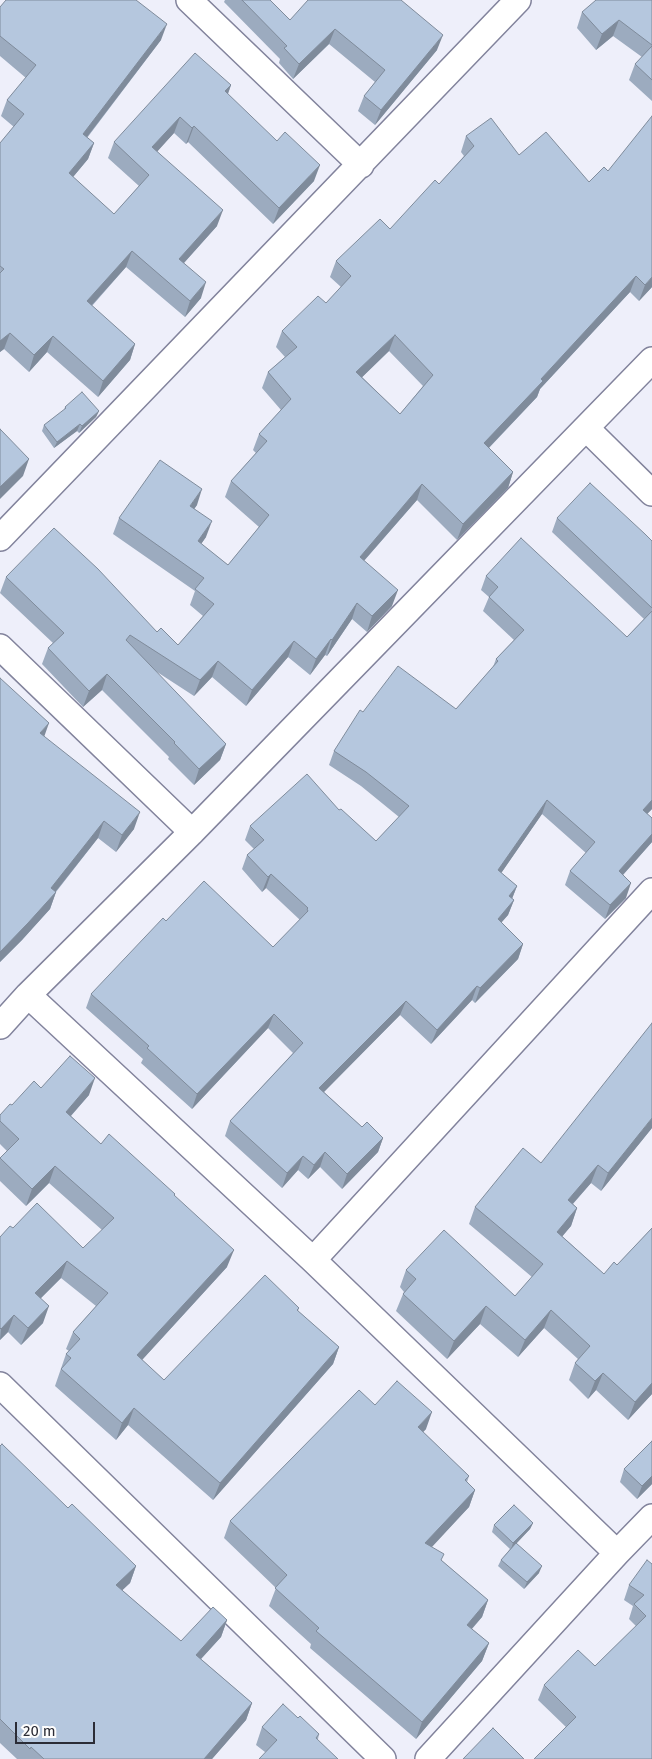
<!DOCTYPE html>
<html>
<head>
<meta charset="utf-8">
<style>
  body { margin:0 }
  #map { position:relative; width:652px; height:1759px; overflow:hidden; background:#eeeffa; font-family:"Fira Sans",sans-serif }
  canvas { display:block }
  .scale { position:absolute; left:15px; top:1722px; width:80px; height:22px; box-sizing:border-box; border:2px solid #2b2c36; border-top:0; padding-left:6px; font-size:15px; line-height:18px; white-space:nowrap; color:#2b2c36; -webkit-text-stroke:4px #fdfdfd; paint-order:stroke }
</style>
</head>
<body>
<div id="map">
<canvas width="652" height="1759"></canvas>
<div class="scale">20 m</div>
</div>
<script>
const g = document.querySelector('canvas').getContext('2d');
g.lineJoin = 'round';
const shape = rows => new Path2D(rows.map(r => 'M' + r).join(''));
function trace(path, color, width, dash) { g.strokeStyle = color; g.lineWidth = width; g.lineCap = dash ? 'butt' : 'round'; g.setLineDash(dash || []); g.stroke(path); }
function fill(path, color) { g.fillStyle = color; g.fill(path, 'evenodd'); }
const street = shape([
  [189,0,361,165],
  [586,428,652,493],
  [0,538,518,0],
  [0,647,192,832],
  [28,995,313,1260,617,1553],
  [0,1026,28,995,192,832,652,360],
  [313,1260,652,891],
  [0,1385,383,1759],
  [428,1759,617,1553,652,1517]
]);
trace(street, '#82839c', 28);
trace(street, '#fff', 25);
fill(shape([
  [225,0,270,0,290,20,437,50,375,125,358,111,364,96,375,82,329,44,293,79,279,63,280,59,224,2],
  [652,0,652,101,629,80,635,64,642,57,613,36,596,50,577,28,582,12],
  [0,7,161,40,87,138,94,143,88,159,73,177,114,214,139,186,108,158,114,142,231,85,228,94,314,181,273,224,188,142,186,144,174,133,157,151,217,226,184,263,201,298,185,317,126,267,92,306,135,344,130,360,98,397,47,352,29,372,4,349,0,352,0,143,14,127,1,116,7,100,26,78,0,56],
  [466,136,519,155,652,287,639,301,630,292,540,389,537,397,489,448,513,472,508,488,457,540,417,500,364,561,392,606,367,632,352,619,327,656,325,655,310,675,288,657,246,706,212,677,194,696,154,670,226,744,220,760,194,785,168,759,169,757,102,690,83,707,42,664,48,648,53,643,0,593,6,577,157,632,178,645,203,616,190,605,195,591,113,534,119,518,197,505,194,509,206,537,201,544,228,565,259,527,225,497,231,481,256,453,253,450,259,434,281,410,262,388,268,372,285,357,276,347,282,331,326,303,341,287,330,277,336,261,390,229,439,184,464,156,461,152],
  [389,351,423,386,400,414,362,377],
  [65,407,99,411,96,417,79,433,77,431,54,448,42,431,44,425,64,410],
  [557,518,652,541,652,809,647,814,652,818,652,842,623,875,626,898,605,919,565,885,570,871,586,853,542,814,501,873,517,886,512,899,514,900,508,915,501,923,523,944,518,959,475,1003,472,1000,431,1044,400,1015,324,1092,362,1127,383,1138,378,1152,342,1189,320,1167,308,1179,298,1170,282,1188,225,1136,230,1121,293,1053,268,1028,192,1109,141,1063,143,1059,86,1008,91,994,166,921,273,947,300,920,266,888,262,892,242,869,247,855,254,849,245,840,250,826,339,810,376,841,399,817,361,786,329,765,334,751,363,712,456,709,493,667,496,659,514,640,483,611,489,597,481,590,486,576,627,637,644,619,552,532],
  [0,678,44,737,134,829,116,852,98,838,56,892,50,909,22,940,0,962],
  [41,1088,89,1095,71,1116,101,1144,174,1196,227,1267,142,1360,164,1380,299,1308,298,1311,339,1347,333,1364,213,1500,128,1425,116,1440,55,1386,66,1354,69,1351,66,1349,73,1332,96,1306,61,1278,41,1298,43,1323,21,1345,8,1332,0,1340,0,1237,13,1228,83,1248,102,1230,49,1183,26,1206,0,1181,0,1158,7,1151,0,1144,0,1115,12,1105],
  [652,1128,601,1191,591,1183,573,1204,577,1208,571,1226,562,1236,604,1274,617,1265,652,1228,652,1394,628,1420,596,1390,588,1399,569,1380,575,1363,578,1359,544,1328,518,1357,480,1324,447,1359,396,1311,403,1294,404,1292,400,1287,406,1270,515,1296,532,1277,469,1224,475,1207,541,1163],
  [375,1405,426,1429,423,1432,469,1476,467,1482,475,1490,469,1507,431,1547,441,1560,488,1600,482,1617,472,1629,489,1643,482,1661,416,1739,310,1648,311,1644,269,1606,276,1588,224,1538,230,1521],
  [0,1446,68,1508,136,1566,130,1583,122,1590,181,1641,227,1620,221,1637,201,1659,252,1703,246,1720,212,1759,17,1759,0,1743],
  [624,1469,652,1484,637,1499,620,1482],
  [533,1523,530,1529,516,1544,539,1573,524,1589,498,1566,501,1560,510,1549,492,1532,494,1525],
  [652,1564,652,1759,566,1727,538,1700,544,1685,595,1666,636,1626,629,1619,633,1606,624,1600,629,1585],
  [298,1718,319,1734,318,1739,265,1752,256,1745,262,1727]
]), '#9cabbf');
fill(shape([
  [619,20,613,36,596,50,602,34],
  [167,24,161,40,77,150,83,134],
  [335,29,329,44,293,79,299,64],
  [443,35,437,50,375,125,381,110],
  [231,85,225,101,225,91],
  [180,117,174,133,147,163,152,147],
  [194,126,188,142,186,144,192,128],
  [94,143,88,159,63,189,69,173],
  [320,165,314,181,273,224,279,208],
  [223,210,217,226,173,275,179,259],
  [132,251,126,267,81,317,87,301],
  [636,276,630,292,540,389,537,397,478,459,484,443,541,379],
  [652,277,652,287,639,301,645,285],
  [206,282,201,298,185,317,190,301],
  [10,333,4,349,0,352,0,341],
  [395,335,389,351,351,388,356,372],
  [53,336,47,352,29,372,34,355],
  [135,344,130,360,98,397,103,381],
  [99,411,96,417,79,433,82,426],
  [80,424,77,431,54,448,57,442],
  [29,459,23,476,0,499,0,487],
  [513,472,508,488,457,540,463,524],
  [422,484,417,500,354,572,360,557],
  [202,489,197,505,185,522,190,506],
  [212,521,206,537,192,557,198,541],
  [398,590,392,606,367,632,372,616],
  [357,603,352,619,327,656,332,640],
  [331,639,325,655,310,675,316,659],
  [294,641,288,657,246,706,252,690],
  [218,661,212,677,194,696,200,680],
  [107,674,102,690,83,707,89,691],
  [49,723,43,740,40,733],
  [226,744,220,760,194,785,199,769],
  [547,800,542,814,493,885,498,870],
  [652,800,652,809,637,824,643,810],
  [140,812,134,829,116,852,122,835],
  [104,821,98,838,52,896,56,892,50,909,22,940,0,962,0,952],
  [652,834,652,842,613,886,619,871],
  [271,874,266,888,262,892,268,877],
  [631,883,626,898,605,919,610,905],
  [517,886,511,901,509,896],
  [514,900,508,915,492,933,498,919],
  [523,944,518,959,475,1003,480,988],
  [477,986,472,1000,431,1044,437,1030],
  [406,1001,400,1015,314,1102,319,1088],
  [274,1014,268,1028,192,1109,197,1094],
  [95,1078,89,1095,60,1128,66,1112],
  [652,1118,652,1128,601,1191,608,1173],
  [383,1138,378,1152,342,1189,347,1174],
  [325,1152,320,1167,308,1179,314,1165],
  [303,1156,298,1170,282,1188,287,1173],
  [598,1165,591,1183,561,1217,568,1200],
  [55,1166,49,1183,26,1206,32,1189],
  [577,1208,571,1226,551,1250,557,1232],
  [234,1250,227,1267,131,1372,137,1355],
  [67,1261,61,1278,29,1310,35,1293],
  [49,1306,43,1323,21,1345,28,1328],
  [486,1306,480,1324,447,1359,454,1341],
  [551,1310,544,1328,518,1357,525,1340],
  [14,1315,8,1332,0,1340,1,1329],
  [339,1347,333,1364,213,1500,220,1483],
  [603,1373,596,1390,588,1399,595,1381],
  [652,1383,652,1394,628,1420,635,1402],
  [134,1408,128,1425,116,1440,122,1423],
  [432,1412,426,1429,411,1445,418,1427],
  [652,1476,652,1484,637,1499,642,1486],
  [475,1490,469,1507,419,1561,425,1543],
  [533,1523,530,1529,511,1549,513,1543],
  [136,1566,130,1583,110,1602,116,1585],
  [542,1566,539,1573,524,1589,527,1582],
  [488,1600,482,1617,460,1642,467,1625],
  [227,1620,221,1637,189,1672,196,1655],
  [489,1643,482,1661,416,1739,422,1722],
  [252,1703,246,1720,212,1759,204,1759]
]), '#7f8b9b');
const building = shape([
  [6,0,136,0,167,24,83,134,94,143,69,173,114,214,149,175,114,142,195,53,231,85,225,91,277,141,285,132,320,165,279,208,194,126,192,128,180,117,152,147,223,210,179,259,206,282,190,301,132,251,87,301,135,344,103,381,53,336,34,355,10,333,0,341,0,273,4,269,0,266,0,143,24,114,7,100,36,65,0,36,0,7,6,0],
  [242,0,270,0,290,20,308,0,401,0,443,35,381,110,364,96,385,70,335,29,299,64,284,48,287,46,242,0],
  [596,0,652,0,652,45,619,20,602,34,582,12,596,0],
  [652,46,652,80,635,64,652,46],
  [652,116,652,277,645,285,636,276,541,379,543,381,484,443,513,472,463,524,422,484,360,557,398,590,372,616,357,603,332,640,331,639,316,659,294,641,252,690,218,661,200,680,130,635,126,640,226,744,199,769,174,743,175,742,107,674,89,691,48,648,64,633,6,577,54,528,98,569,157,632,161,628,178,645,214,604,195,589,204,578,119,518,160,460,202,489,190,506,212,521,198,541,228,565,269,515,231,481,267,441,259,434,291,399,268,372,297,347,282,331,318,296,326,303,351,276,336,261,380,219,390,229,435,180,439,184,474,146,466,136,491,118,519,155,546,132,589,182,604,167,608,171,652,116],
  [395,335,433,375,400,414,356,372,395,335],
  [82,392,99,411,82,426,80,424,57,442,44,425,66,408,65,407,82,392],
  [0,429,29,459,0,487,0,429],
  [590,483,645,534,652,541,652,608,557,518,590,483],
  [521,538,627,637,652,611,652,800,643,810,652,818,652,834,619,871,631,883,610,905,570,871,595,842,547,800,498,870,517,886,509,896,514,900,498,919,523,944,480,988,477,986,437,1030,406,1001,319,1088,362,1127,367,1122,383,1138,347,1174,325,1152,314,1165,303,1156,287,1173,230,1121,303,1043,274,1014,197,1094,147,1048,149,1046,91,994,163,918,166,921,204,881,273,947,308,911,307,909,308,908,271,874,268,877,247,855,264,840,250,826,307,774,339,810,341,809,376,841,409,806,366,772,334,751,360,710,363,712,398,666,456,709,498,661,496,659,524,630,489,597,498,587,486,576,521,538],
  [0,678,49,723,40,733,140,812,122,835,104,821,51,888,56,892,28,923,0,952,0,678],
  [652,1023,652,1118,608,1173,598,1165,568,1200,577,1208,557,1232,604,1274,614,1262,617,1265,652,1228,652,1383,635,1402,603,1373,595,1381,575,1363,590,1346,551,1310,525,1340,486,1306,454,1341,403,1294,416,1279,406,1270,444,1230,515,1296,543,1264,475,1207,523,1148,541,1163,652,1023],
  [70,1056,95,1078,66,1112,101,1144,109,1134,175,1194,174,1195,234,1250,137,1355,164,1380,265,1275,299,1308,297,1310,339,1347,220,1483,134,1408,122,1423,61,1369,71,1358,66,1354,80,1339,73,1332,108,1293,67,1261,35,1293,49,1306,28,1328,14,1315,1,1329,0,1328,0,1237,10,1226,13,1228,37,1203,83,1248,114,1218,55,1166,32,1189,0,1158,19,1139,0,1121,0,1115,10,1104,12,1105,34,1081,41,1088,70,1056],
  [397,1381,432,1412,418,1427,469,1476,465,1480,475,1490,425,1543,444,1554,441,1560,488,1600,467,1625,489,1643,422,1722,316,1631,319,1628,275,1588,287,1575,230,1521,359,1390,375,1405,397,1381],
  [652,1441,652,1476,642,1486,624,1469,652,1441],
  [2,1444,68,1508,72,1504,136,1566,116,1585,181,1641,213,1607,227,1620,196,1655,252,1703,204,1759,44,1759,31,1747,30,1749,0,1719,0,1446,2,1444],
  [514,1505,533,1523,513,1543,494,1525,514,1505],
  [516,1543,542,1566,527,1582,501,1560,516,1543],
  [647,1560,652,1564,652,1759,534,1759,576,1717,544,1685,578,1650,595,1666,646,1616,634,1604,644,1595,629,1585,647,1560],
  [283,1704,298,1718,300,1716,319,1734,316,1738,338,1759,259,1759,277,1740,262,1727,283,1704],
  [493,1728,524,1759,463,1759,493,1728]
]);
fill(building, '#b5c7de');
trace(building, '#7f8b9b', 1);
</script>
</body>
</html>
